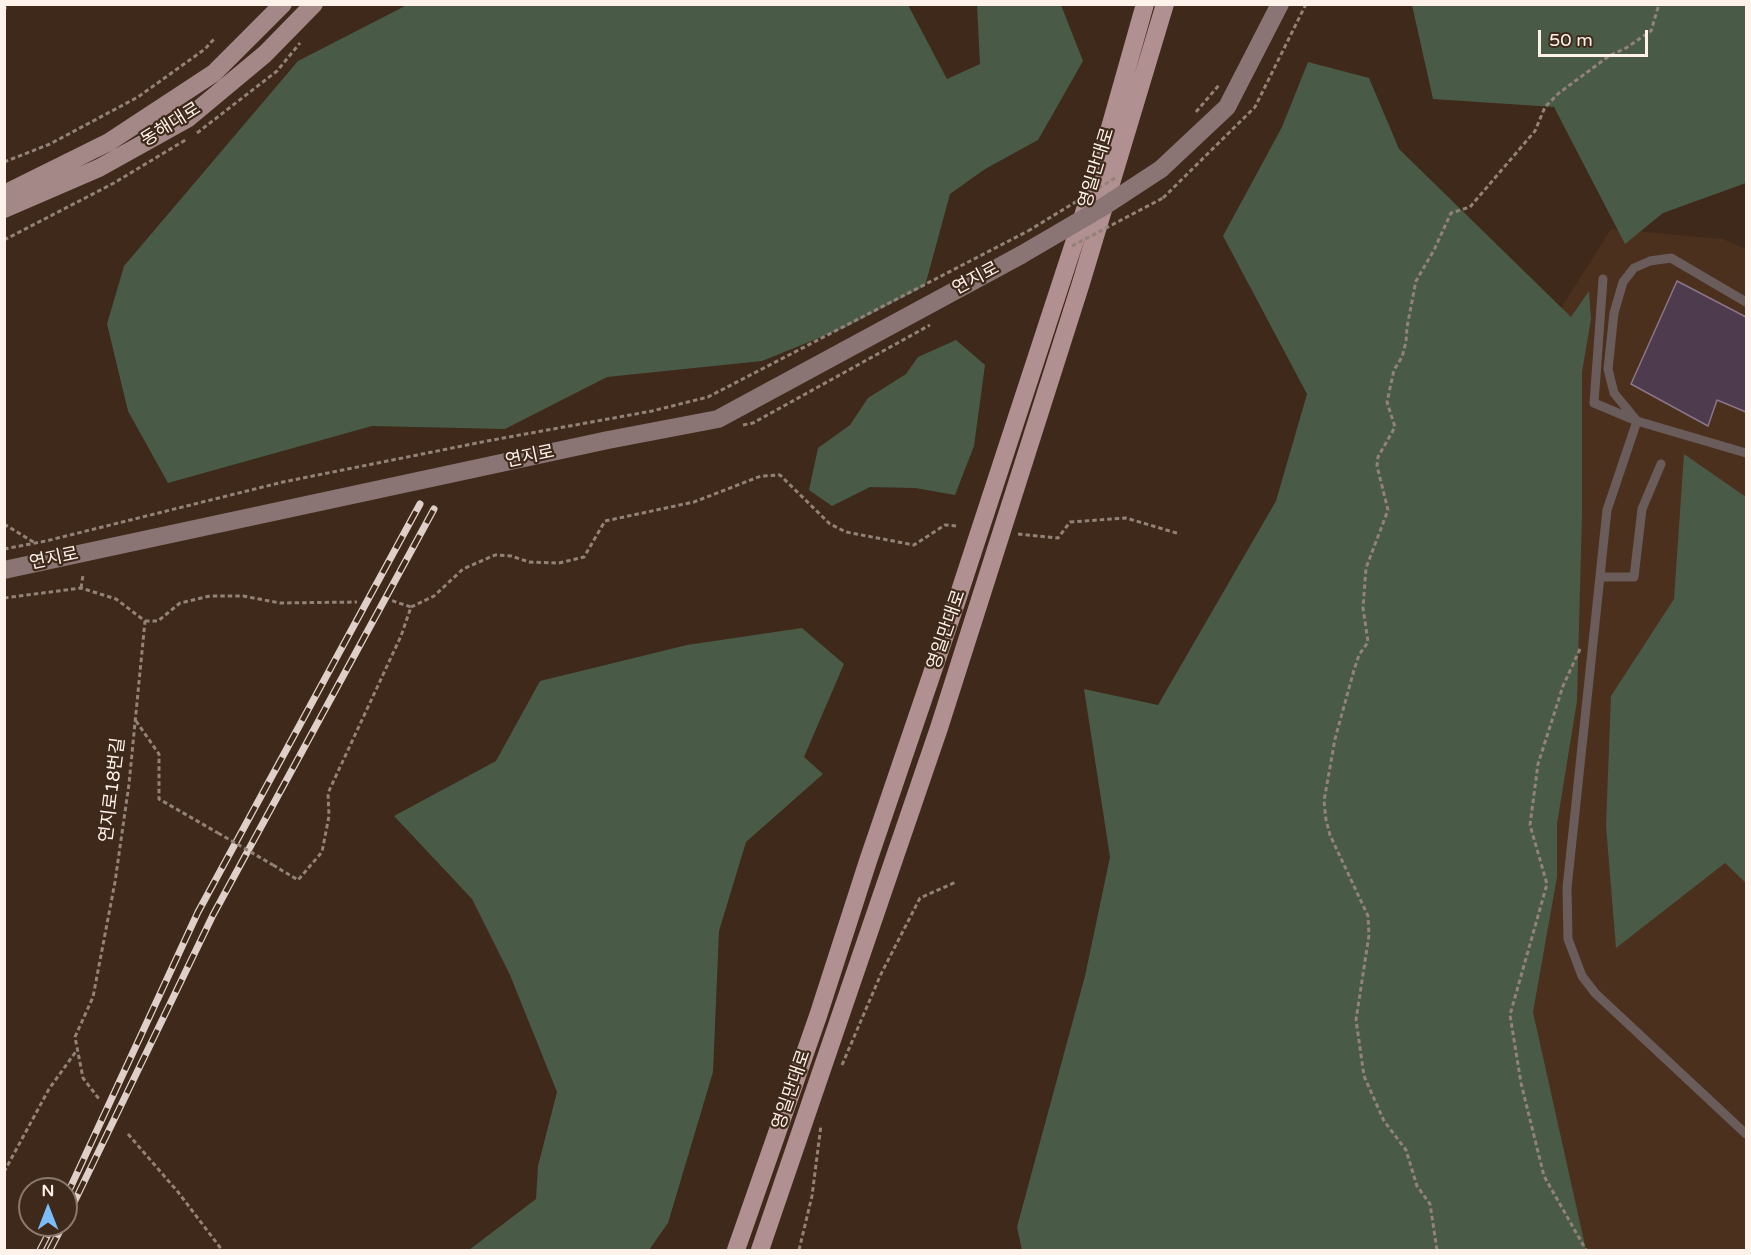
<!DOCTYPE html>
<html>
<head>
<meta charset="utf-8">
<style>
  body { margin:0 }
  #map { position:relative; width:1751px; height:1255px; overflow:hidden; background:#3e291a; font-family:"Varela Round",sans-serif }
  canvas { display:block }
  .frame { position:absolute; inset:0; border:6px solid #fef2eb; pointer-events:none }
  .north { position:absolute; left:18px; top:1177px; width:60px; height:60px; box-sizing:border-box; background:#3e291a; border:2px solid #8b796e; border-radius:50%; rotate:0deg; font-size:16px; font-weight:700; line-height:24px; text-align:center; color:#fef2eb }
  .north::after { content:''; display:block; margin:auto; width:21px; height:27px; background:#7bbef9; clip-path:polygon(50% 0,100% 100%,50% 72%,0 100%) }
  .scale { position:absolute; left:1538px; top:30px; width:110px; height:27px; box-sizing:border-box; border:3px solid #fef2eb; border-top:0; padding-left:8px; font-size:18px; line-height:21px; white-space:nowrap; color:#fef2eb; -webkit-text-stroke:4px #3e291a; paint-order:stroke }
</style>
</head>
<body>
<div id="map">
<canvas width="1751" height="1255"></canvas>
<div class="frame"></div>
<div class="north">N</div>
<div class="scale">50 m</div>
</div>
<script>
const g = document.querySelector('canvas').getContext('2d');
g.lineJoin = 'round';
function fill(path, color) { g.fillStyle = color; g.fill(path, 'evenodd'); }
const shape = rows => new Path2D(rows.map(r => 'M' + r).join(''));
function trace(path, color, width, dash) { g.strokeStyle = color; g.lineWidth = width; g.lineCap = dash ? 'butt' : 'round'; g.setLineDash(dash || []); g.stroke(path); }
function label(font, color, halo, rows, align = 'center') {
  g.font = font + ' "Varela Round","Noto Sans KR",sans-serif'; g.lineWidth = 4.5; g.setLineDash([]); g.textBaseline = 'middle'; g.strokeStyle = halo; g.fillStyle = color; for (const [text, x, y, turn = 0] of rows) {
    g.save(); g.translate(x, y); g.rotate((+turn || 0) * Math.PI / 180); g.textAlign = isNaN(turn) ? turn : align; if (halo) g.strokeText(text, 0, 0); g.fillText(text, 0, 0); g.restore();
  }
}
fill(shape([
  [1611,229,1723,239,1746,249,1746,1250,1340,1250,1378,598]
]), '#4b301d');
fill(shape([
  [407,5,908,5,947,79,980,64,977,5,1061,5,1083,61,1038,140,985,169,950,194,925,286,846,327,762,361,607,377,505,429,372,426,168,483,128,411,107,324,124,266,298,61],
  [1412,5,1746,5,1746,183,1663,213,1625,244,1554,107,1433,99],
  [1308,62,1369,78,1399,149,1571,317,1589,291,1591,319,1582,372,1582,514,1577,701,1557,824,1557,877,1533,1012,1586,1250,1022,1250,1017,1227,1085,976,1110,857,1084,689,1158,705,1276,501,1307,394,1223,236,1282,127],
  [956,340,985,365,974,446,955,495,915,488,870,487,832,506,809,490,818,448,850,425,868,398,906,374,918,357],
  [1684,454,1746,497,1746,883,1725,863,1616,948,1606,826,1611,696,1674,599],
  [802,628,844,664,804,757,823,774,746,842,719,931,713,1072,668,1223,649,1250,469,1250,536,1199,538,1166,557,1092,510,975,472,899,394,816,496,761,540,681,687,645]
]), '#495b46');
const building = shape([
  [1677,281,1746,317,1746,412,1717,400,1708,426,1631,384,1677,281]
]);
fill(building, '#4e3b4e');
trace(building, '#8b7589', 1.5);
trace(shape([
  [4,11,7,4],
  [1196,112,1219,85],
  [197,133,277,71,300,43],
  [4,162,50,144,138,97,205,49,214,39],
  [1163,198,1255,107,1306,4],
  [4,240,114,183,187,139],
  [743,425,753,423,930,325],
  [4,524,35,543],
  [1018,534,1058,538,1070,522,1126,518,1180,534],
  [4,549,46,541,283,482,487,441,652,411,708,397,1028,231],
  [81,588,83,575],
  [4,598,81,588,116,599,145,621,129,784,115,882,93,997,75,1037,83,1078,99,1099],
  [411,607,434,596,463,569,495,555,511,556,529,562,559,563,584,557,605,521,694,502,761,476,780,475,830,524,846,532,914,545,945,525,956,526],
  [145,621,158,621,180,603,210,596,243,596,280,603,357,602],
  [1580,649,1563,686,1538,764,1530,825,1547,884,1510,1015,1521,1083,1544,1176,1586,1250],
  [136,721,159,754,159,799,218,833],
  [273,865,298,880,322,852,329,816,328,793,401,636,411,607,390,600],
  [842,1065,881,974,920,898,956,882],
  [128,1134,178,1192,222,1250],
  [4,1172,49,1089,77,1050],
  [799,1250,812,1196,821,1125],
  [1437,1250,1430,1204,1417,1186,1406,1150,1384,1121,1364,1076,1356,1020,1369,935,1368,916,1330,835,1326,820,1324,801,1335,739,1354,670,1359,655,1368,642,1363,608,1366,568,1388,510,1377,466,1378,457,1395,427,1387,402,1394,370,1402,357,1406,342,1407,327,1416,281,1434,250,1451,213,1470,207,1535,131,1545,107,1559,93,1609,56,1626,48,1651,31,1659,4]
]), '#938277', 3, [4.5, 3]);
trace(shape([
  [1603,279,1594,403,1637,421,1607,510,1567,888,1568,939,1582,976,1595,993,1746,1134],
  [1746,302,1671,258,1650,261,1634,268,1623,282,1614,313,1608,369,1614,393,1637,421,1746,453],
  [1600,577,1634,577,1642,509,1661,464]
]), '#6a5c5b', 9);
trace(shape([
  [1161,169,1227,107,1280,4],
  [4,570,608,440,718,419,1021,255]
]), '#8b7574', 18);
trace(shape([
  [4,194,109,142,214,73,283,4],
  [4,209,99,168,187,119,265,54,314,4]
]), '#a48887', 18);
trace(shape([
  [736,1250,818,1016,868,861,957,600,1098,170,1145,4],
  [760,1250,939,728,1081,283,1165,4]
]), '#b09090', 18);
const rail = shape([
  [66,1197,198,912,420,504],
  [66,1219,213,915,434,509],
  [40,1250,53,1225],
  [50,1250,63,1225]
]);
trace(rail, '#ded0c8', 7);
trace(rail, '#3e291a', 4.5, [14]);
trace(shape([
  [1028,231,1115,178],
  [1072,246,1163,198],
  [218,833,273,865]
]), '#938277', 3, [4.5, 3]);
trace(shape([
  [1021,255,1103,207,1161,169]
]), '#8b7574', 18);
label('18px', '#fef2eb', '#3e291a', [
  ["동해대로",171,125,-32],
  ["영일만대로",1097,168,-73],
  ["연지로",976,279,-28],
  ["연지로",530,457,-12],
  ["연지로",54,559,-12],
  ["영일만대로",947,630,-71],
  ["연지로18번길",113,790,-83],
  ["영일만대로",792,1090,-71]
]);
</script>
</body>
</html>
